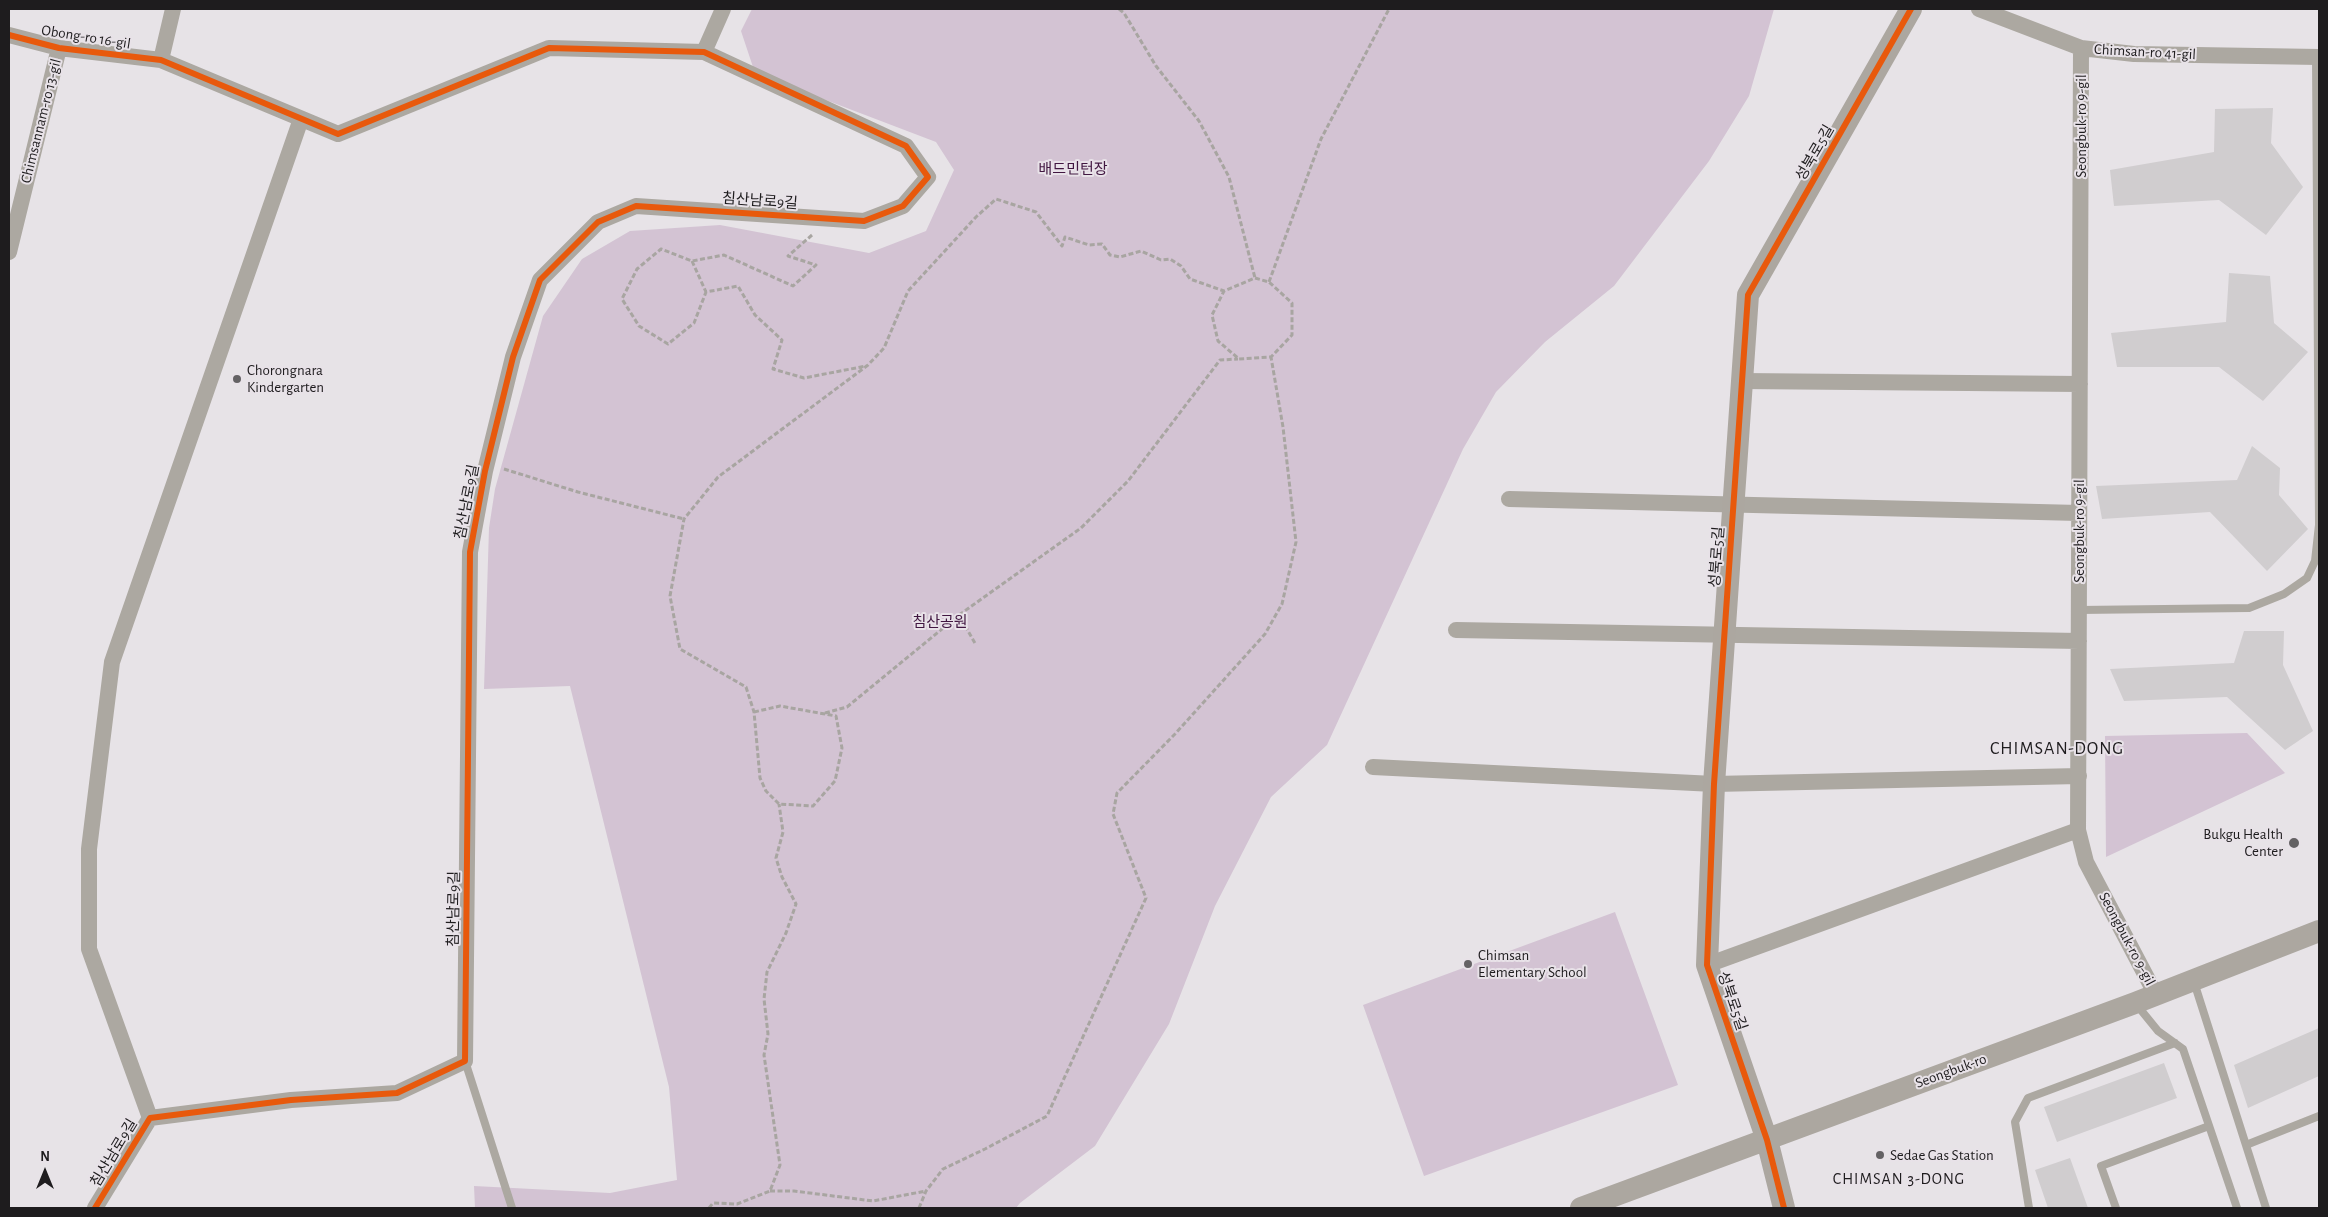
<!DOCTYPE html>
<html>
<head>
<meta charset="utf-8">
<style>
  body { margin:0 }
  #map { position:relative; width:2328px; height:1217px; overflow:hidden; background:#e7e3e7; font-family:"Alegreya Sans",sans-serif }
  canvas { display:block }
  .frame { position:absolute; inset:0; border:10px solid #1e1c1e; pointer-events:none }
  .north { position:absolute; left:20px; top:1147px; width:50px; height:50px; -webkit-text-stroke:4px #e8e2e8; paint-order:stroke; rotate:0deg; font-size:14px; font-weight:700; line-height:20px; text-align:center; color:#1e1c1e }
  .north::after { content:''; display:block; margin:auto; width:18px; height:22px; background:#1e1c1e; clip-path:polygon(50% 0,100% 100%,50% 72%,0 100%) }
</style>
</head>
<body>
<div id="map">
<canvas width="2328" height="1217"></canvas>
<div class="frame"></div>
<div class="north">N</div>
</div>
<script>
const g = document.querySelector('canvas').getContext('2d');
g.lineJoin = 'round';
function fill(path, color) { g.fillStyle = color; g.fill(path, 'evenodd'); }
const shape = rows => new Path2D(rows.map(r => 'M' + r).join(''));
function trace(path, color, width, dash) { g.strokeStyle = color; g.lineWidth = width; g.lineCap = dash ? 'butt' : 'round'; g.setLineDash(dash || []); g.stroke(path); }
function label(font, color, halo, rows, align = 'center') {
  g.font = font + ' "Alegreya Sans","Noto Sans KR",sans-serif'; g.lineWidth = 4; g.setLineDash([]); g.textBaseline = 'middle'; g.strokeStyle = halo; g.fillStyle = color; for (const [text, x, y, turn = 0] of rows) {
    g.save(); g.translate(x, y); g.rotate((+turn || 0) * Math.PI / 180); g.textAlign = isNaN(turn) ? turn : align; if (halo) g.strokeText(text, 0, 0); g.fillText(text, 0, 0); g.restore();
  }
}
fill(shape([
  [752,9,1774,9,1749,96,1709,161,1614,286,1545,342,1496,392,1463,449,1327,745,1271,797,1215,906,1169,1024,1095,1146,1020,1203,1016,1208,475,1208,474,1186,610,1193,677,1180,669,1087,570,686,484,689,489,528,495,489,543,316,582,259,630,231,720,225,869,253,926,231,954,170,936,142,755,73,741,31],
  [2247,733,2285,773,2106,857,2105,736],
  [1615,912,1678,1085,1424,1176,1363,1005]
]), '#d3c3d3');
fill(shape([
  [2273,108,2271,143,2303,187,2266,235,2219,200,2114,206,2110,170,2214,152,2215,109],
  [2229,273,2270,276,2274,323,2308,352,2263,401,2219,367,2117,367,2111,333,2226,322],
  [2252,446,2280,468,2279,495,2308,529,2267,571,2210,512,2102,519,2096,486,2237,480],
  [2244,631,2284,631,2283,665,2313,731,2285,750,2227,697,2124,701,2110,669,2234,663],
  [2319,1028,2319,1076,2248,1108,2234,1065],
  [2164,1063,2177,1098,2057,1142,2044,1107],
  [2070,1158,2088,1208,2048,1208,2035,1170]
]), '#d0cdcf');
trace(shape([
  [1119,9,1124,13,1156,66,1199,121,1229,177,1255,278],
  [812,235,788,256,816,265,793,286,724,255,692,261,661,249,637,269,622,299,639,326,668,344,694,323,706,292,738,286,755,315,782,340,773,369,804,378,866,366],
  [692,261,706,292],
  [1269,282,1321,139,1389,9],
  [504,469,578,492,684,519],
  [959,615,1081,528,1128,481,1220,360,1238,359],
  [754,712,780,706,836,716,842,748,835,781,813,806,779,804,766,791,760,778,754,712,746,687,680,649,670,596,684,519,718,477,868,365,884,348,908,291,976,217,996,199,1036,212,1062,246,1065,237,1089,245,1102,244,1110,255,1120,257,1141,251,1161,260,1170,259,1181,266,1190,279,1224,291,1255,278,1269,282,1292,303,1292,335,1271,357,1239,359,1218,341,1212,315,1224,291],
  [825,713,847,707,959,615,976,645],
  [770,1191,794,1191,873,1201,926,1191],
  [709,1208,713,1203,737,1204,770,1191,780,1165,764,1055,768,1034,764,999,767,972,786,933,796,904,782,877,776,858,783,832,779,804],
  [919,1208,926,1191,943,1169,985,1149,1047,1116,1146,898,1113,814,1117,793,1175,734,1265,634,1282,604,1296,542,1283,427,1271,357]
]), '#a8a5a1', 3, [5, 2.5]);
trace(shape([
  [2079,610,2249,608,2284,594,2307,578,2315,561,2319,525,2316,57],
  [2194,982,2266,1208],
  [2136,1004,2158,1031,2183,1049,2237,1208],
  [465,1061,512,1208],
  [2246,1145,2319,1116],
  [2029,1208,2015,1122,2028,1098,2175,1043],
  [2116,1208,2101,1166,2209,1126]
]), '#aca8a1', 8);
trace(shape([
  [1979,9,2081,48,2134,54,2319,57],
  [9,35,59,48,161,60,338,134,549,48,704,52,906,146,928,177,903,206,864,221,636,206,598,222,540,280,513,357,485,471,470,552,465,1061,397,1093,291,1100,150,1118,95,1208],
  [2081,48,2078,830,2086,862,2156,995],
  [704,52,723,9],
  [161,60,173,9],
  [9,252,59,48],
  [1741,381,2080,384],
  [1509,499,2079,513],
  [1456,630,2079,641],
  [1373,767,1714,784,2079,776],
  [1707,965,2078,830],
  [150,1118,89,949,89,849,112,662,301,119]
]), '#aca8a1', 16);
trace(shape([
  [1581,1208,2135,1003,2319,931],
  [1784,1208,1767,1140,1707,965,1714,784,1748,295,1911,9]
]), '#aca7a0', 22);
trace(shape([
  [9,35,59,48,161,60,338,134,549,48,704,52,906,146,928,177,903,206,864,221,636,206,598,222,540,280,513,357,485,471,470,552,465,1061,397,1093,291,1100,150,1118,95,1208],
  [1784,1208,1767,1140,1707,965,1714,784,1748,295,1911,9]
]), '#e8590c', 6);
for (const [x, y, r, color] of [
  [237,379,5,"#646264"],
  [2294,843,6,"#646264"],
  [1468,964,5,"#646264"],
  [1880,1155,5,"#646264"]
]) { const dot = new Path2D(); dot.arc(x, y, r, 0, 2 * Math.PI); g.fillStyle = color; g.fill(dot); trace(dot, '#e8e2e8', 2); }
label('15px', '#1e1c1e', '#e8e2e8', [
  ["Obong-ro 16-gil",86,37,9],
  ["Chimsan-ro 41-gil",2145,52,3],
  ["Chimsannam-ro 13-gil",41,121,-76],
  ["Seongbuk-ro 9-gil",2081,126,-90],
  ["성북로5길",1815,153,-60],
  ["침산남로9길",760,201,4],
  ["침산남로9길",467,502,-79],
  ["Seongbuk-ro 9-gil",2079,531,-90],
  ["성북로5길",1717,557,-86],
  ["침산남로9길",454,909,-89],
  ["Seongbuk-ro 9-gil",2127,939,62],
  ["성북로5길",1732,1001,71],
  ["Seongbuk-ro",1951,1071,-20],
  ["침산남로9길",114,1153,-59]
]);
label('15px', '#411741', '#e8e2e8', [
  ["배드민턴장",1073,169],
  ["침산공원",940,622]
]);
label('15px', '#1e1c1e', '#e8e2e8', [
  ["Chorongnara",247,370],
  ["Kindergarten",247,387],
  ["Bukgu Health",2283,834,"right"],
  ["Center",2283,851,"right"],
  ["Chimsan",1478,955],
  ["Elementary School",1478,972],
  ["Sedae Gas Station",1890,1155]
], 'left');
g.letterSpacing = '1px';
label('16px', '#1e1c1e', '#e8e2e8', [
  ["CHIMSAN 3-DONG",1899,1179]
]);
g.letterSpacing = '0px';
g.letterSpacing = '1px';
label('18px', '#1e1c1e', '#e8e2e8', [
  ["CHIMSAN-DONG",2057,749]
]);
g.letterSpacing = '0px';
</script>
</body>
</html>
